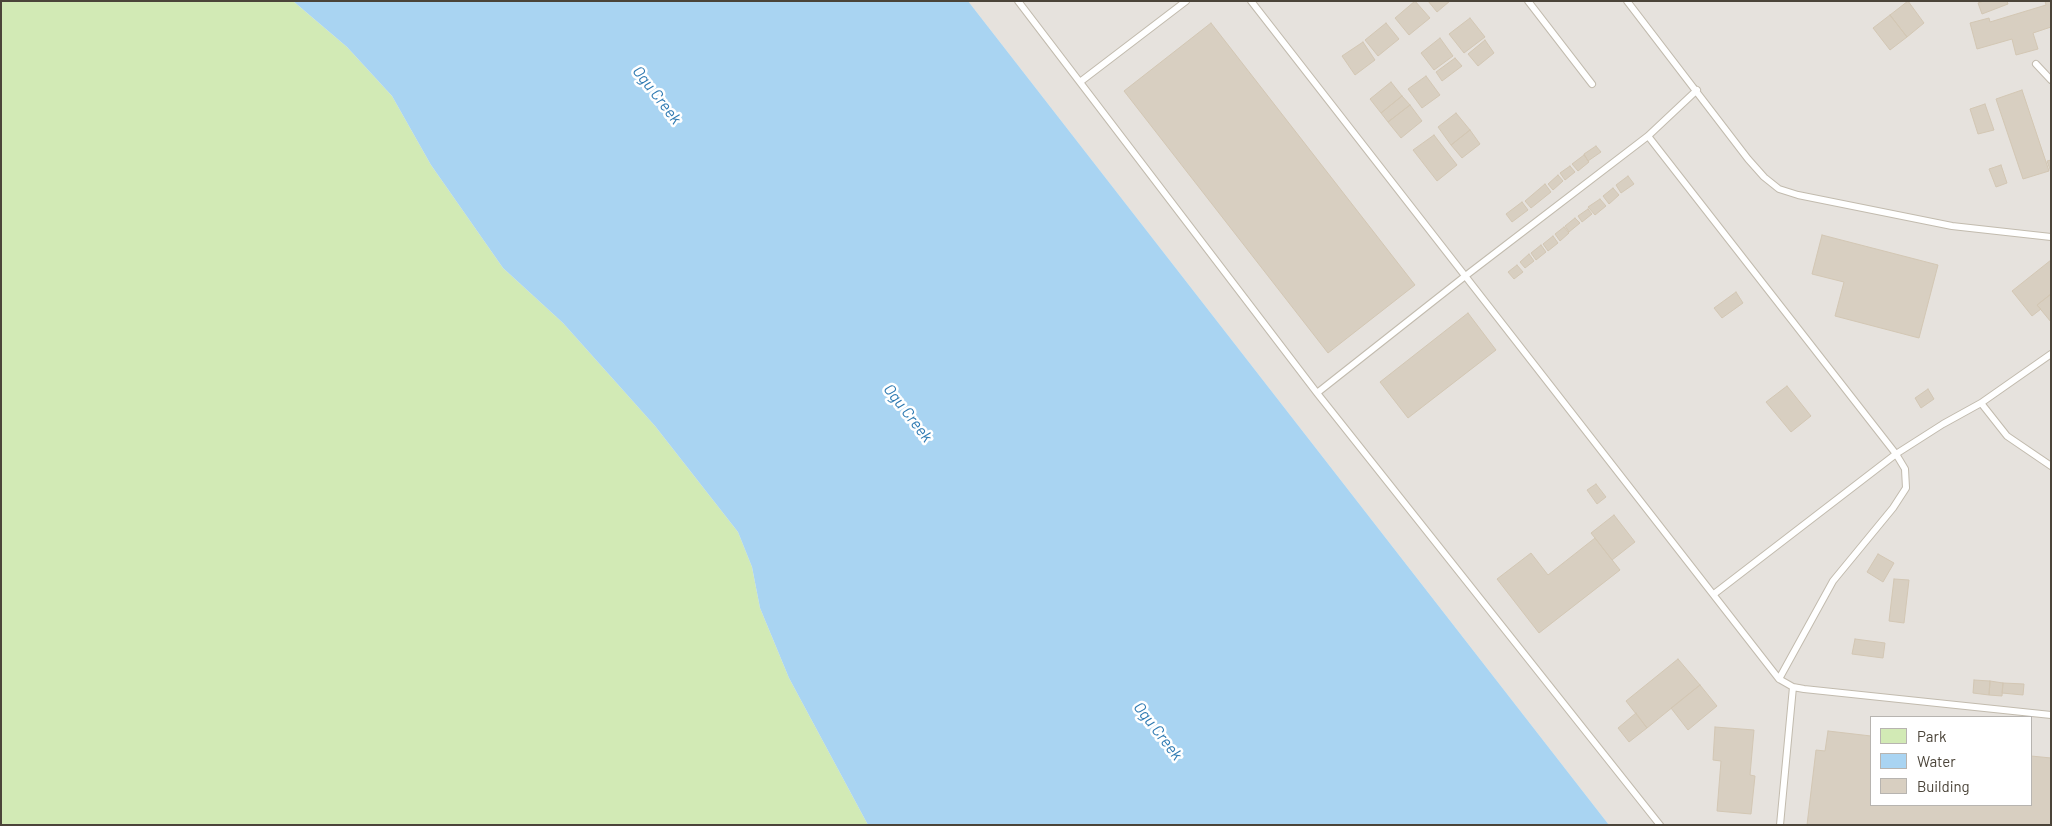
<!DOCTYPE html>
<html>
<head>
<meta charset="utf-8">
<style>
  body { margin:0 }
  #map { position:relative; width:2052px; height:826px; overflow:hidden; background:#f6f3ec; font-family:Barlow,sans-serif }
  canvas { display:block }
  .frame { position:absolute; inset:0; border:2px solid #4b4439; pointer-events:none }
  .legend { position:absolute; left:1870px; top:716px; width:162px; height:90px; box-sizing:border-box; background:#fff; border:1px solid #b7b4b0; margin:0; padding:6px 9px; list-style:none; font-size:15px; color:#4b4439 }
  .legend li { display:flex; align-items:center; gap:10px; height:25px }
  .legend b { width:25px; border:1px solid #b7b4b0 }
</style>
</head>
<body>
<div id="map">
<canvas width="2052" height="826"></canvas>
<div class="frame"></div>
<ul class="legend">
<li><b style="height:14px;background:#d2eab5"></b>Park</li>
<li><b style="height:14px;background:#a9d4f2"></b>Water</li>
<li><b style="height:14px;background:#d8cfc1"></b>Building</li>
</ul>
</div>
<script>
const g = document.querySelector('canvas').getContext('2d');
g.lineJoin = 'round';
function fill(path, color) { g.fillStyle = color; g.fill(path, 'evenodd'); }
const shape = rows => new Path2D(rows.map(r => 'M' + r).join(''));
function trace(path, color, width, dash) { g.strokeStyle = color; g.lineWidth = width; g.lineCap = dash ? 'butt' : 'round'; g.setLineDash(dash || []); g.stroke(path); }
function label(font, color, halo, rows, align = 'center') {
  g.font = font + ' Barlow,sans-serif'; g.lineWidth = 5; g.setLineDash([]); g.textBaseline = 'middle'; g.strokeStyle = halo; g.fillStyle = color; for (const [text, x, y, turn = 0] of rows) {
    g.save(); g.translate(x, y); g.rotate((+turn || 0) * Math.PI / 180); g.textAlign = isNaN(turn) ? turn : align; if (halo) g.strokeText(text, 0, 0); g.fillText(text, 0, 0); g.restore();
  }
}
fill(shape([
  [968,1,2051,1,2051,825,1609,825],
  [1871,717,2031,717,2031,805,1871,805]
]), '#e6e2dd');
fill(shape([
  [1,1,293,1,347,47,392,96,431,165,503,268,563,323,655,426,738,532,752,567,760,608,789,678,868,825,1,825]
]), '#d2eab5');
fill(shape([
  [293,1,968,1,1609,825,868,825,789,678,760,608,752,567,738,532,655,426,563,323,503,268,431,165,392,96,347,47]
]), '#a9d4f2');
const building = shape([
  [1415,1,1430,18,1409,35,1395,18,1415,1],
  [1428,1,1450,1,1437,12,1428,1],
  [1908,1,1924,23,1907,37,1890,15,1908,1],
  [1984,1,2007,1,2008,4,1982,14,1978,3,1984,1],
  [2045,1,2051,1,2051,27,2033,33,2038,49,2016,55,2012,39,1977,49,1970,23,1989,18,1990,22,2046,5,2045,1],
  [1890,15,1907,37,1890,50,1873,28,1890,15],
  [1470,18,1485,37,1464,53,1449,34,1470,18],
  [1211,23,1415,285,1328,353,1124,91,1211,23],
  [1386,23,1399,39,1378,56,1365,40,1386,23],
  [1440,38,1453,56,1434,70,1421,53,1440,38],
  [1485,40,1494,53,1478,66,1468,54,1485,40],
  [1363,42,1375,60,1355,75,1342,56,1363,42],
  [1455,58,1462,66,1442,81,1436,72,1455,58],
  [1426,76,1440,95,1422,108,1408,89,1426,76],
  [1391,82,1402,96,1381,113,1370,99,1391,82],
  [2022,90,2049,171,2023,179,1996,99,2022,90],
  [1402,96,1410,105,1388,122,1381,113,1402,96],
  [1985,104,1994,130,1978,134,1970,109,1985,104],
  [1410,105,1422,121,1401,138,1388,122,1410,105],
  [1456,113,1470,130,1451,145,1438,127,1456,113],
  [1470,130,1480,144,1462,158,1451,145,1470,130],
  [1434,135,1457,165,1437,181,1413,150,1434,135],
  [1596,146,1601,152,1588,161,1584,154,1596,146],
  [1584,155,1589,162,1578,171,1572,164,1584,155],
  [2051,160,2051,172,2047,161,2051,160],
  [2001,165,2007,183,1996,187,1989,169,2001,165],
  [1570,166,1575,172,1565,180,1560,173,1570,166],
  [1558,175,1563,181,1553,190,1548,184,1558,175],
  [1628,176,1634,184,1621,193,1616,185,1628,176],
  [1545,184,1551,192,1531,208,1525,201,1545,184],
  [1613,188,1619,195,1609,204,1603,196,1613,188],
  [1600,199,1606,206,1595,215,1588,207,1600,199],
  [1522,202,1528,210,1512,222,1506,214,1522,202],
  [1588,209,1592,214,1582,222,1578,216,1588,209],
  [1575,218,1580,223,1569,232,1565,226,1575,218],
  [1564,227,1569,233,1560,241,1555,234,1564,227],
  [1822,235,1938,265,1919,338,1835,316,1844,282,1812,274,1822,235],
  [1553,236,1558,243,1548,251,1543,244,1553,236],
  [1541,245,1546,252,1536,260,1531,253,1541,245],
  [1529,254,1534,261,1525,268,1520,262,1529,254],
  [2051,260,2051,294,2037,305,2041,309,2032,316,2012,291,2051,260],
  [1517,265,1523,272,1514,279,1508,272,1517,265],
  [1736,292,1743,303,1722,318,1714,308,1736,292],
  [2051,294,2051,322,2037,305,2051,294],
  [1468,313,1496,350,1408,418,1380,382,1468,313],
  [1787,386,1811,416,1791,432,1766,402,1787,386],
  [1928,389,1934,399,1921,408,1915,398,1928,389],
  [1596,484,1606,497,1597,504,1587,490,1596,484],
  [1614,515,1635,542,1612,560,1591,533,1614,515],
  [1595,538,1620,570,1539,633,1497,579,1531,553,1548,575,1595,538],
  [1878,554,1894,563,1883,582,1867,572,1878,554],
  [1894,579,1909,580,1904,623,1889,621,1894,579],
  [1855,639,1885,643,1883,658,1852,654,1855,639],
  [1678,659,1700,685,1647,728,1626,701,1678,659],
  [1974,680,1990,681,1989,695,1973,693,1974,680],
  [1990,681,2003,683,2002,696,1989,695,1990,681],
  [2003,683,2024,684,2023,695,2002,693,2003,683],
  [1700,685,1717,706,1688,730,1671,708,1700,685],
  [1636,713,1647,728,1629,742,1618,728,1636,713],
  [1715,727,1754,730,1750,775,1755,776,1751,814,1717,811,1721,761,1713,760,1715,727],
  [1828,731,1871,736,1871,805,2031,805,2031,756,2051,758,2051,825,1807,825,1816,750,1825,751,1828,731]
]);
fill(building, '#d8cfc1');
trace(building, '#d3c7b4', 1);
const lane = shape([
  [1018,1,1317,393,1660,825],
  [1251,1,1779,679,1793,687,1804,689,2051,715],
  [1528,1,1592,84],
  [1627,1,1748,159,1764,177,1779,189,1798,195,1952,226,2051,237],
  [2036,64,2051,80],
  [1080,82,1186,1],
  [1648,136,1896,454,1905,469,1906,488,1893,508,1833,581,1779,679],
  [1317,393,1464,277,1648,136,1697,90],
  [1981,403,2007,436,2051,466],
  [1714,594,1896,454,1943,424,1981,403,2051,354],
  [1780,825,1793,687]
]);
trace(lane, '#c2bbae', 8);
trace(lane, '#fff', 6);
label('italic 16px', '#2e7ab2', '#fff', [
  ["Ogu Creek",657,95,52],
  ["Ogu Creek",908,413,52],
  ["Ogu Creek",1158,731,52]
]);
</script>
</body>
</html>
